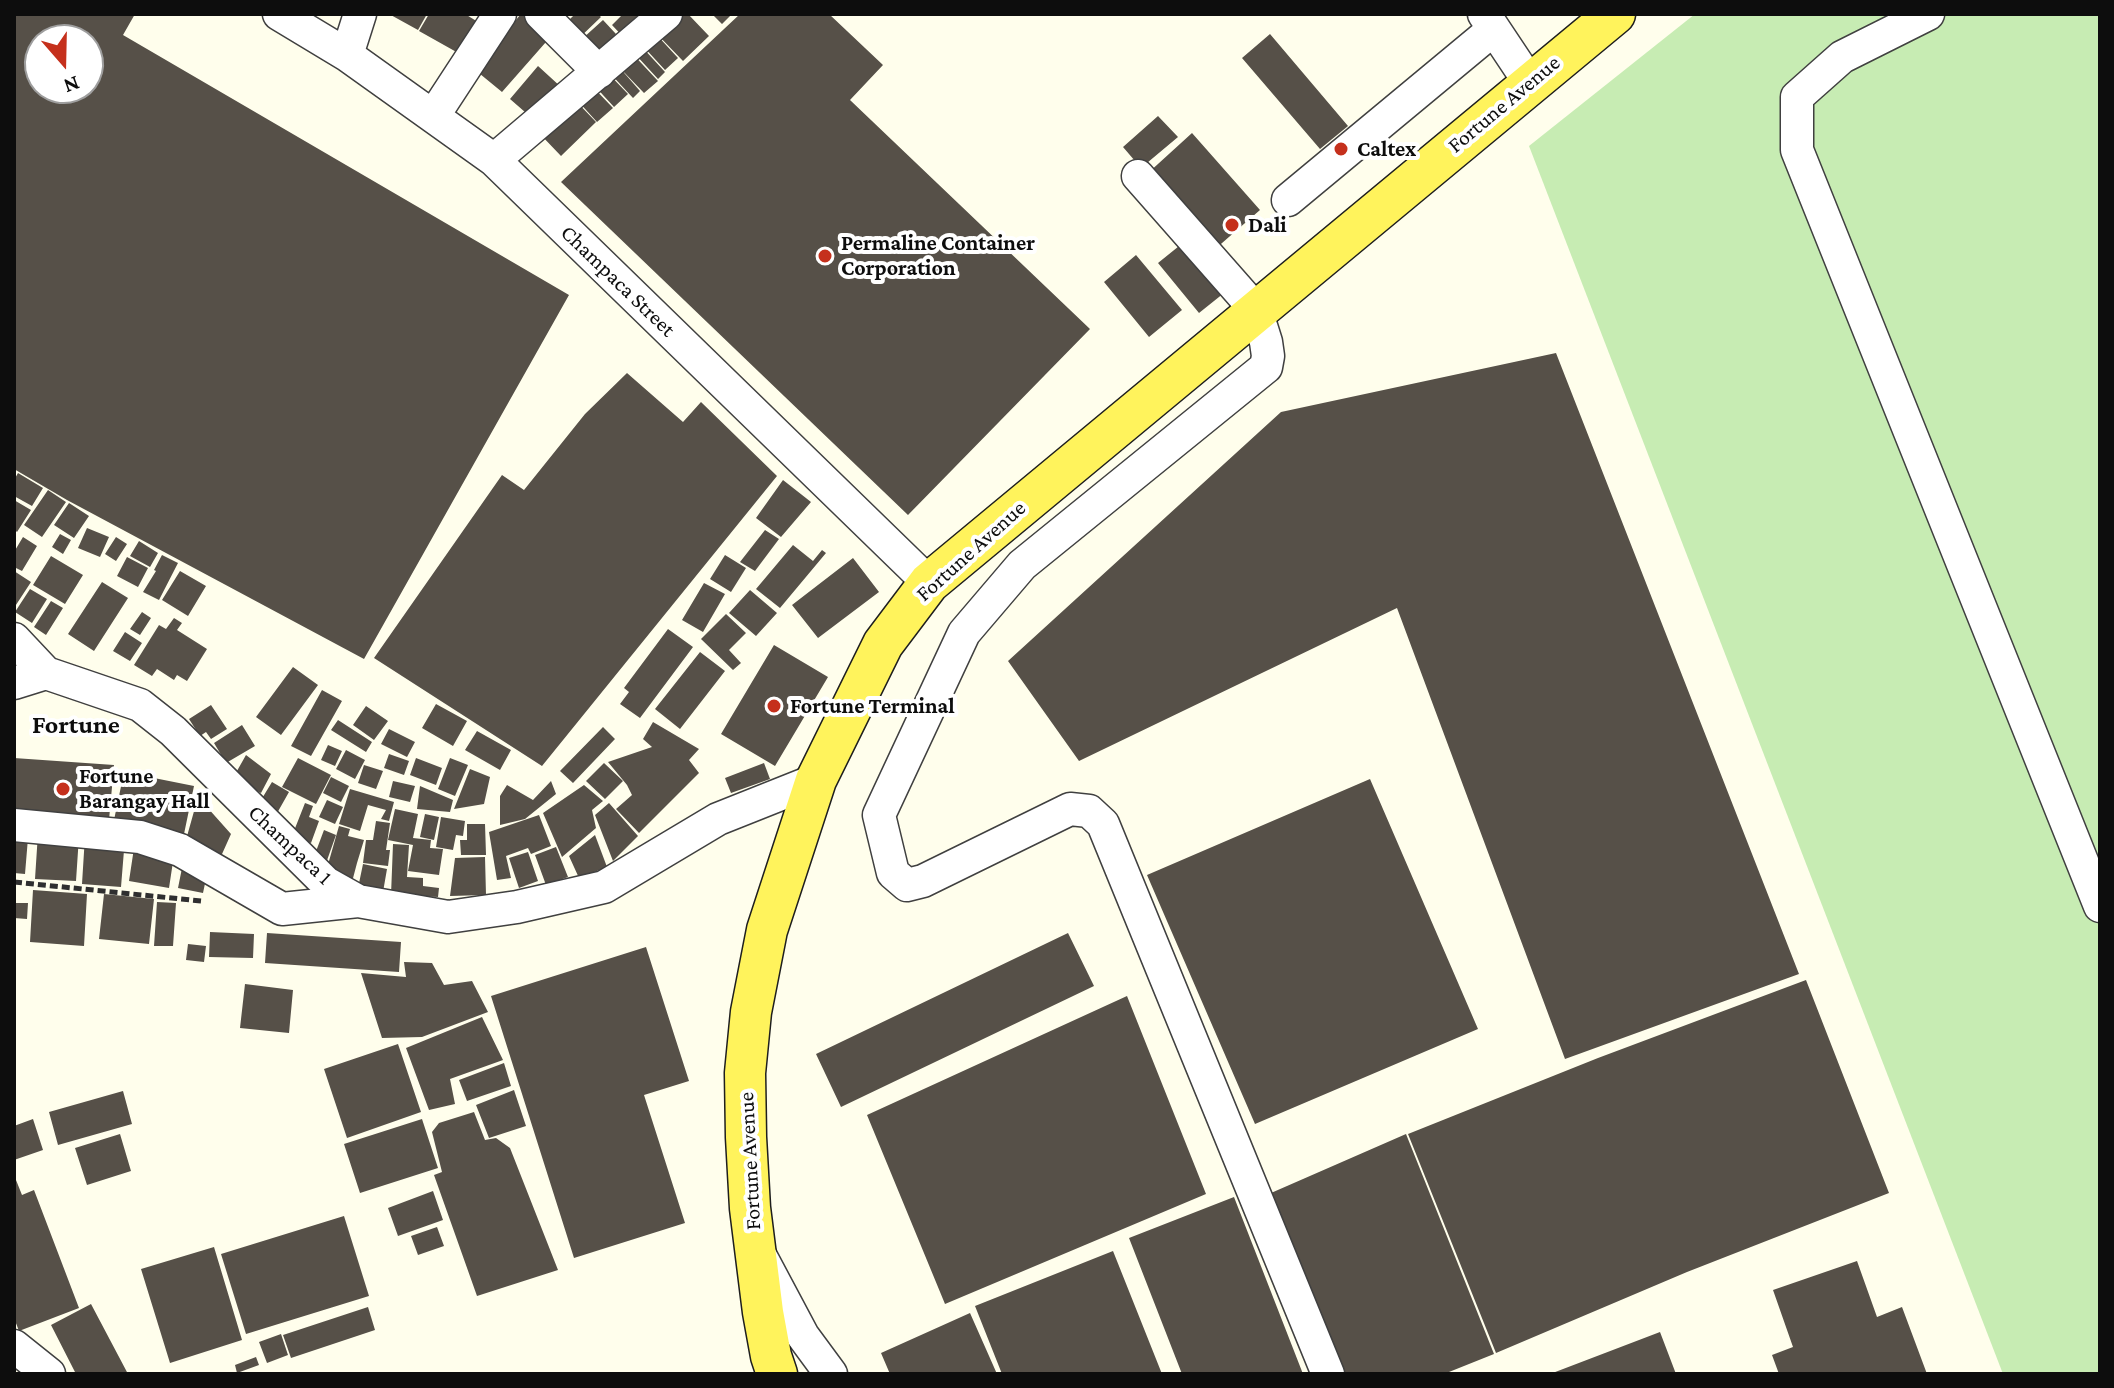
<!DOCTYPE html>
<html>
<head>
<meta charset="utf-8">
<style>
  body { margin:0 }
  #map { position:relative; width:2114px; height:1388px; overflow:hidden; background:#fffeec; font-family:"Crimson Pro",serif }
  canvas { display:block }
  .frame { position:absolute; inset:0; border:16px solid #0d0d0d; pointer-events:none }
  .north { position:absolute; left:24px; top:24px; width:80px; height:80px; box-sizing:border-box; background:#fff; border:2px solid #9e9e9e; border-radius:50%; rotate:160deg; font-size:22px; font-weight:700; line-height:32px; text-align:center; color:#0d0d0d }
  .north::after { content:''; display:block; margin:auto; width:28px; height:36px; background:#c5301c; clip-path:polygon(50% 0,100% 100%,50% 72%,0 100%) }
</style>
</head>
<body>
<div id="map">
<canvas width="2114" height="1388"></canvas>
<div class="frame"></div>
<div class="north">N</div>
</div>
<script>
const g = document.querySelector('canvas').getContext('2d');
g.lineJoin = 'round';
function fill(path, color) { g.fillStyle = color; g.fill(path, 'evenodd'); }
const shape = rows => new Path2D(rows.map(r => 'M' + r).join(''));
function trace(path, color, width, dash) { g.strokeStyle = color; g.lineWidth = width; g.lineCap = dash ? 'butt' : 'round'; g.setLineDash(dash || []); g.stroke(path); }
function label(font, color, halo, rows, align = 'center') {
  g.font = font + ' "Crimson Pro",serif'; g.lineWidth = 8; g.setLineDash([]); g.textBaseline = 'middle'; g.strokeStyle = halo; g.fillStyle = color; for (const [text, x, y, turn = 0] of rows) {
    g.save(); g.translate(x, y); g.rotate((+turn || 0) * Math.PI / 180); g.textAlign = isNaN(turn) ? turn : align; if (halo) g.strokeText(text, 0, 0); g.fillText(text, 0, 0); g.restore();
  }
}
fill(shape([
  [1695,14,2100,14,2100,1374,2003,1374,1529,146]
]), '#c7ecb3');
fill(shape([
  [14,14,135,14,123,35,569,295,364,659,67,500,14,469],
  [40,40,88,40,88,88,40,88],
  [389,14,427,14,418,30],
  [429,14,465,14,478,22,460,54,419,31],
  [521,14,529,14,553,34,502,92,474,69],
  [575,14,598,14,601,17,575,42,561,28],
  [623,14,644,14,626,40,612,25],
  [676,14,688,14,709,36,683,61,656,33],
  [712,14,732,14,722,24],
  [740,14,829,14,883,65,850,100,1090,329,908,515,561,182],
  [603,20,616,34,597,54,582,39],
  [655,33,678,58,665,70,642,45],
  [1270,34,1348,126,1320,149,1242,58],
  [642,47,665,72,658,79,635,54],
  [629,50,658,81,644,93,619,67,640,91,633,98,607,70],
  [538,66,561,87,533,119,510,99],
  [605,70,628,94,614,107,592,83],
  [591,85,613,108,597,122,576,99],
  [575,100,596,122,561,156,539,133],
  [1158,116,1178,137,1141,168,1123,147],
  [1192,133,1260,210,1214,250,1147,174],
  [1189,238,1229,289,1199,313,1158,263],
  [1136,255,1182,310,1149,337,1104,282],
  [1556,353,1799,974,1565,1059,1397,608,1079,761,1008,661,1281,412],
  [627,373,683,422,701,402,777,476,542,766,374,658,502,475,524,490,585,414],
  [18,473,43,488,32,506,14,496,14,480],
  [783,480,811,502,781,537,756,518],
  [48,490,66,502,42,537,24,525],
  [14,500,31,510,17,532,14,529],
  [69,503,89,516,74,538,54,525],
  [87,528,109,537,100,557,78,548],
  [765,530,779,539,755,571,740,562],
  [60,534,71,540,63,554,52,547],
  [23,537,37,546,22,571,14,567,14,552],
  [116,537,127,544,116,561,105,554],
  [139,541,158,553,150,567,130,556],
  [793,545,813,561,822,550,826,553,780,608,756,589],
  [162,555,178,563,159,600,143,592,156,571,154,570],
  [725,555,746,568,731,592,710,579],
  [51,556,83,575,65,604,33,585],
  [127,557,148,568,138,587,117,576],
  [853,558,879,592,818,638,792,605],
  [14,571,31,582,14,608],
  [180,571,206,586,188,616,162,600],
  [102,582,128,598,94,651,68,634],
  [704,583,725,594,703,632,682,620],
  [30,589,47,599,32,623,15,612],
  [750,590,777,613,756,636,729,613],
  [51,601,63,608,46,635,34,627],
  [142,612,151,618,140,635,130,629],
  [726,614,746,633,729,650,741,663,733,670,701,639],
  [174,618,182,623,177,630,207,649,187,681,177,675,174,680,157,669,152,676,134,665,159,625,166,629],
  [668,629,693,647,640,718,620,704,629,692,624,688],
  [125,632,142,643,130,661,113,651],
  [774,645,828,677,775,766,721,734],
  [700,652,725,671,680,729,655,709],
  [293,667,318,685,281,735,256,717],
  [322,690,342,701,311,756,291,746],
  [436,704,467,721,453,746,422,728],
  [211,705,227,729,211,739,206,732,200,736,189,719],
  [366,706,388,721,374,740,353,725],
  [338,720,372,742,366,752,331,730],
  [653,722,699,749,689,760,699,773,639,833,616,809,632,795,627,785,608,762,652,747,643,739],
  [242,725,255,746,226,763,214,743],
  [603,727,615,739,573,783,560,771],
  [389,729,415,742,407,757,381,744],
  [477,731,511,750,500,770,465,750],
  [328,745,342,751,335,766,321,760],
  [346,750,365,760,355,779,336,769],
  [389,754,409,761,404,775,384,768],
  [246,755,271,774,261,793,233,778],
  [14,758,114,765,109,820,14,814],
  [298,758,331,775,316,804,282,787],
  [416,758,442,768,436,785,410,775],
  [450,758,468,765,455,796,438,789],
  [604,763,623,781,605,799,586,781],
  [764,763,770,779,731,793,725,778],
  [364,765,383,771,376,789,358,783],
  [470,769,490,777,484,804,454,809],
  [124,772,194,786,184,834,114,820],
  [331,777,349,786,341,802,323,793],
  [1370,779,1478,1029,1255,1124,1147,875],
  [393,781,415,786,410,802,389,797],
  [551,781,556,794,525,819,500,825,500,796,507,785,533,800],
  [272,782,289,792,276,815,258,805],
  [584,785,603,801,592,810,596,828,562,857,543,813],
  [420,786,453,800,450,812,417,809],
  [350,789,394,802,389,821,381,819,386,810,368,805,360,831,339,824],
  [198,797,231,834,218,863,184,847],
  [327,800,343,807,335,824,319,817],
  [305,803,313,806,309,817,319,821,311,843,292,836],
  [609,803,638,836,613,861,595,815],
  [395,809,418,814,413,838,431,840,430,848,443,849,439,875,408,871,413,845,388,840],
  [425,814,439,817,434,840,420,837],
  [539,815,551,846,531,854,528,848,506,856,511,878,497,880,489,832],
  [441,817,465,821,463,836,456,835,453,850,436,847],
  [376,821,390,823,386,850,390,850,388,866,363,863,366,840,373,840],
  [467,824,485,824,486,855,461,855,460,840,467,840],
  [339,826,350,829,348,836,364,840,357,863,355,862,357,863,352,882,325,875],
  [324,830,336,835,325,866,312,862],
  [38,833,79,836,76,881,35,879],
  [595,835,607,867,579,878,569,856],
  [85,836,125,838,121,887,82,884],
  [14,837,28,838,25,874,14,873],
  [393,844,409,845,407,877,423,878,423,886,439,888,438,897,391,895],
  [556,847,568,877,546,885,535,855],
  [134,848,174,855,169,888,129,881],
  [528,852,538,881,519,888,509,858],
  [485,857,486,895,450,896,455,858],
  [363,864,387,869,383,892,358,888],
  [182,868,207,874,203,893,178,888],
  [33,890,87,894,84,946,30,942],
  [104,894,154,899,149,944,99,939],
  [157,902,176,903,173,946,154,946],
  [14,903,28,903,27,919,14,918],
  [210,932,254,934,253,958,209,957],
  [267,933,401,942,399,972,265,963],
  [1068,933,1094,986,841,1107,816,1054],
  [188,944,206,946,204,962,186,960],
  [646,947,689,1081,644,1095,685,1223,574,1258,491,996],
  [404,962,432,963,444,985,472,981,488,1012,422,1037,382,1038,361,973,406,977],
  [1806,980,1889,1193,1687,1272,1496,1353,1408,1134,1598,1058],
  [245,984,293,990,289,1033,240,1028],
  [1127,996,1206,1194,945,1304,867,1115],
  [482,1017,503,1060,450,1079,455,1104,429,1110,406,1048],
  [398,1044,421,1112,347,1138,324,1069],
  [504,1063,511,1086,467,1101,459,1080],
  [514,1090,526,1126,489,1138,476,1105],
  [123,1091,132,1124,58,1145,49,1112],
  [474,1112,485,1140,496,1138,510,1148,558,1270,477,1296,434,1175,442,1172,432,1132,439,1123],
  [33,1119,43,1150,14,1160,14,1126],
  [422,1119,438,1168,360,1193,344,1144],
  [120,1134,131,1171,87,1185,75,1148],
  [1406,1134,1494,1354,1444,1374,1344,1374,1271,1193],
  [14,1175,22,1195,34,1190,79,1308,19,1331,14,1318],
  [433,1191,443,1220,398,1236,388,1208],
  [1234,1197,1303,1374,1182,1374,1129,1238],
  [344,1216,369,1296,246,1334,221,1254],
  [437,1227,444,1246,418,1255,411,1236],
  [214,1247,242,1340,170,1363,141,1269],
  [1113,1251,1162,1374,1002,1374,975,1306],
  [1857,1261,1877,1317,1902,1307,1927,1374,1779,1374,1772,1355,1793,1347,1773,1290],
  [91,1304,128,1374,76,1374,51,1325],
  [368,1307,375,1330,291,1358,283,1335],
  [970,1313,997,1374,890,1374,881,1353],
  [1660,1332,1676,1374,1550,1374],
  [281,1334,288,1355,267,1363,259,1342],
  [256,1357,259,1365,237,1373,235,1365]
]), '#565048');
const minor = shape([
  [279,14,347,55,494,160,929,583],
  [541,14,599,72],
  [1484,14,1530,83],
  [1928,14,1842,57,1797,97,1797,150,2100,906],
  [347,55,360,14],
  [434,115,500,14],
  [494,160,666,14],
  [1138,176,1256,310,1266,342,1268,356,1266,367,1022,565,964,633,879,815,893,873,907,885,923,881,1070,809,1089,811,1103,824,1328,1374],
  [1288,200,1494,29],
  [14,639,46,673],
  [14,683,46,673,140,705,173,731,326,883,358,901,448,917,517,907,604,887,718,819,816,780],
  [14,825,140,837,180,850,282,909,358,901],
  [761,1257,803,1336,831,1374],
  [14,1346,49,1374]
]);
const major = shape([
  [777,1374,771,1356,763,1312,750,1208,746,1137,745,1073,751,1012,767,930,816,780,883,644,929,583,1615,14]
]);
trace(minor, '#404040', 35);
trace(major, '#1e1e1e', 43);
trace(shape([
  [14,882,201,901]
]), '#2f2f2f', 5, [8, 4]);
trace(minor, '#fff', 32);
trace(major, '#fff35c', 40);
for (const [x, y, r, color] of [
  [1341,149,8,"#c5301c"],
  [1232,225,8,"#c5301c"],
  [825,256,8,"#c5301c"],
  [774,706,8,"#c5301c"],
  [63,789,8,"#c5301c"]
]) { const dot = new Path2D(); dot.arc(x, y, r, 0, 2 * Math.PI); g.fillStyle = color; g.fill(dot); trace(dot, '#fff', 3); }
label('22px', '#0d0d0d', '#fff', [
  ["Fortune Avenue",1504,104,-40],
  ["Champaca Street",618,281,44],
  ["Fortune Avenue",971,551,-42],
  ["Champaca 1",290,845,43],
  ["Fortune Avenue",750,1161,-93]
]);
label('bold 22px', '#0d0d0d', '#fff', [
  ["Caltex",1357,149],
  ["Dali",1248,225],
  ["Permaline Container",841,243],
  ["Corporation",841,268],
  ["Fortune Terminal",790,706],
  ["Fortune",79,776],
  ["Barangay Hall",79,801]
], 'left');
label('bold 26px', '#0d0d0d', '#fff', [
  ["Fortune",76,725]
]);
</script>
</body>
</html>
